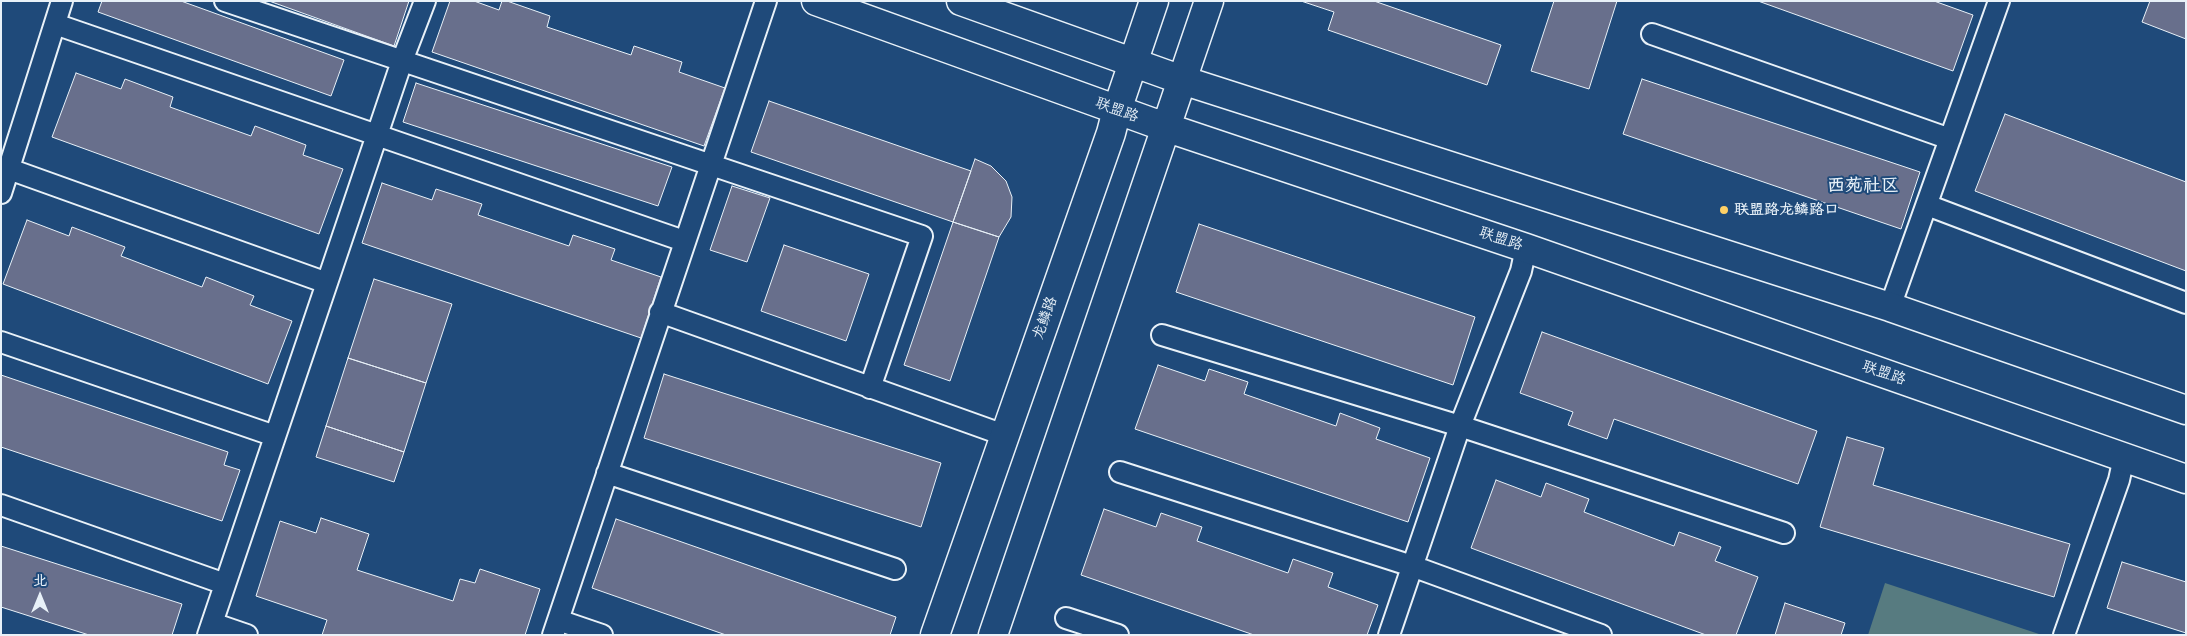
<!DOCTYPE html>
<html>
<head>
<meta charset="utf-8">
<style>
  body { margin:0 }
  #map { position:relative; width:2187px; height:636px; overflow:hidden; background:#1f4a7a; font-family:"Comic Neue","LXGW WenKai TC",sans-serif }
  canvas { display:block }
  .frame { position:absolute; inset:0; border:2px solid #e8f1f8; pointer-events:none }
  .north { position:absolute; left:15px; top:571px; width:50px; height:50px; -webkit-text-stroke:4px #1f4a7a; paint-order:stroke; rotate:0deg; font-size:14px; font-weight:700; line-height:20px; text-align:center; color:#e8f1f8 }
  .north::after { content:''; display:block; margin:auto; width:18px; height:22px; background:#e8f1f8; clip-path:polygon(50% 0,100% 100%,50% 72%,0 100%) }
</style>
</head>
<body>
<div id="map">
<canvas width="2187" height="636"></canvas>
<div class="frame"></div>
<div class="north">北</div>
</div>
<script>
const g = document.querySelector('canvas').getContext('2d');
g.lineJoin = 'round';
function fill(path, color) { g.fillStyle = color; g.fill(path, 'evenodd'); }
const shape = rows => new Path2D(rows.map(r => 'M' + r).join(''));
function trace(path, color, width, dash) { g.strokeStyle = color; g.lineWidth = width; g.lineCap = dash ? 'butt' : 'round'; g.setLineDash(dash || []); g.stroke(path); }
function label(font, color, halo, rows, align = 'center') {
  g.font = font + ' "Comic Neue","LXGW WenKai TC",sans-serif'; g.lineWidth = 4; g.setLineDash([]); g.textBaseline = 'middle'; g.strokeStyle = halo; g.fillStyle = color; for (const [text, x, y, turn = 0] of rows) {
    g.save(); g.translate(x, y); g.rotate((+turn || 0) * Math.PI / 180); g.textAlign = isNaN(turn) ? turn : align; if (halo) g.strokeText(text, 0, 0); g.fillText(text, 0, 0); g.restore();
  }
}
fill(shape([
  [1885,583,2039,634,2039,635,1868,635]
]), '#577b80');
const building = shape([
  [102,1,181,1,344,60,331,96,98,12,102,1],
  [269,1,409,1,394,46,269,1],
  [450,1,474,1,499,10,502,1,507,1,550,16,547,27,631,55,634,46,682,62,679,72,725,88,704,146,432,52,450,1],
  [1301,1,1374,1,1501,45,1487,85,1328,30,1334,12,1301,1],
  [1554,1,1617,1,1589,89,1531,71,1554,1],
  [1758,1,1934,1,1973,15,1953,71,1758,1],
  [2150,1,2186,1,2186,39,2142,22,2150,1],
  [76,73,121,89,125,79,173,97,170,107,251,136,255,126,306,145,303,155,343,169,319,234,52,137,76,73],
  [1642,79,1920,172,1901,229,1623,134,1642,79],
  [416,83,672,167,658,206,403,122,416,83],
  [769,101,971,171,953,222,751,152,769,101],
  [2005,114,2186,182,2186,271,1975,191,2005,114],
  [975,159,991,166,1006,181,1012,197,1011,217,999,237,953,222,975,159],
  [382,183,432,200,436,189,482,204,478,215,569,246,573,235,615,249,611,260,661,277,641,338,362,243,382,183],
  [732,186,770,198,747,262,710,250,732,186],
  [27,220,69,236,72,227,125,247,121,256,202,287,206,277,254,296,250,305,292,321,268,384,3,284,27,220],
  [953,222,999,237,950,381,904,365,953,222],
  [1199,224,1475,317,1453,385,1176,292,1199,224],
  [784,245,869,274,846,341,761,311,784,245],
  [374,279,452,304,426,383,348,358,374,279],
  [1542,332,1817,431,1798,484,1614,419,1607,439,1568,425,1573,412,1520,393,1542,332],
  [348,358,426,383,404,452,326,426,348,358],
  [1158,365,1205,381,1209,369,1248,382,1244,394,1336,426,1340,413,1380,428,1376,439,1430,458,1408,522,1135,429,1158,365],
  [664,374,941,463,921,527,644,438,664,374],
  [1,375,228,452,224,465,240,470,222,521,1,447,1,375],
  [326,426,404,452,394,482,316,457,326,426],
  [1847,437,1884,448,1873,485,2070,544,2054,597,1820,527,1847,437],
  [1496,480,1541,497,1546,483,1589,499,1584,512,1674,546,1679,532,1721,547,1715,561,1758,577,1736,635,1706,635,1471,548,1496,480],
  [1104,509,1156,527,1161,513,1202,527,1197,541,1288,573,1293,559,1333,573,1328,587,1378,605,1367,635,1254,635,1081,575,1104,509],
  [321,518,369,534,357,570,453,601,460,579,475,583,480,569,540,589,525,635,322,635,327,620,256,596,280,521,316,533,321,518],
  [616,519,896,617,890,635,726,635,592,588,616,519],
  [1,546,182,604,172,635,89,635,1,607,1,546],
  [2122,562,2186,582,2186,633,2107,608,2122,562],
  [1785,603,1845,623,1841,635,1775,635,1785,603]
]);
fill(building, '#686f8c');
trace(building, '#e8f1f8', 1);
const lane = shape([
  [225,1,922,236,870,388],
  [55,24,684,241],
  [1652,34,1950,139],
  [9,169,327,283],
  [1,193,62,1],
  [1927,205,2186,303],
  [1890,307,1999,1],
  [660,312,1004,435],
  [1162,335,1460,426,1784,533],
  [1,342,275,436],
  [1120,472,1412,566,1601,635],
  [607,473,895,569],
  [1,505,225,584],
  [1066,618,1118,635],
  [558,620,602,635],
  [212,623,247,635],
  [208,635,402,61,425,1],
  [553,635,766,1],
  [1389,635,1460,426,1521,271,1526,248],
  [2064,635,2119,480,2124,457]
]);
const secondary = shape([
  [816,1,1165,127,1526,248,2186,479],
  [961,1,1182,80,1890,307,2186,410],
  [935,635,1111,133,1117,110,1154,1],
  [993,635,1209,1]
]);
trace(lane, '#e8f1f8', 24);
trace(secondary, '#e8f1f8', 31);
trace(lane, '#1f4a7a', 20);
trace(secondary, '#1f4a7a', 28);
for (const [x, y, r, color] of [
  [1724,210,5,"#ffd166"]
]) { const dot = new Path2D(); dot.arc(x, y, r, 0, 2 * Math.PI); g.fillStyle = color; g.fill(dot); trace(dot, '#1f4a7a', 2); }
label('15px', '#e8f1f8', '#1f4a7a', [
  ["联盟路",1117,110,20],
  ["联盟路",1501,239,18],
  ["龙鳞路",1045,318,-70],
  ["联盟路",1884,373,19]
]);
label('bold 15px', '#e8f1f8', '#1f4a7a', [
  ["联盟路龙鳞路口",1734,210]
], 'left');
label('bold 18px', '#e8f1f8', '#1f4a7a', [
  ["西苑社区",1863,186]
]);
</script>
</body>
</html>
